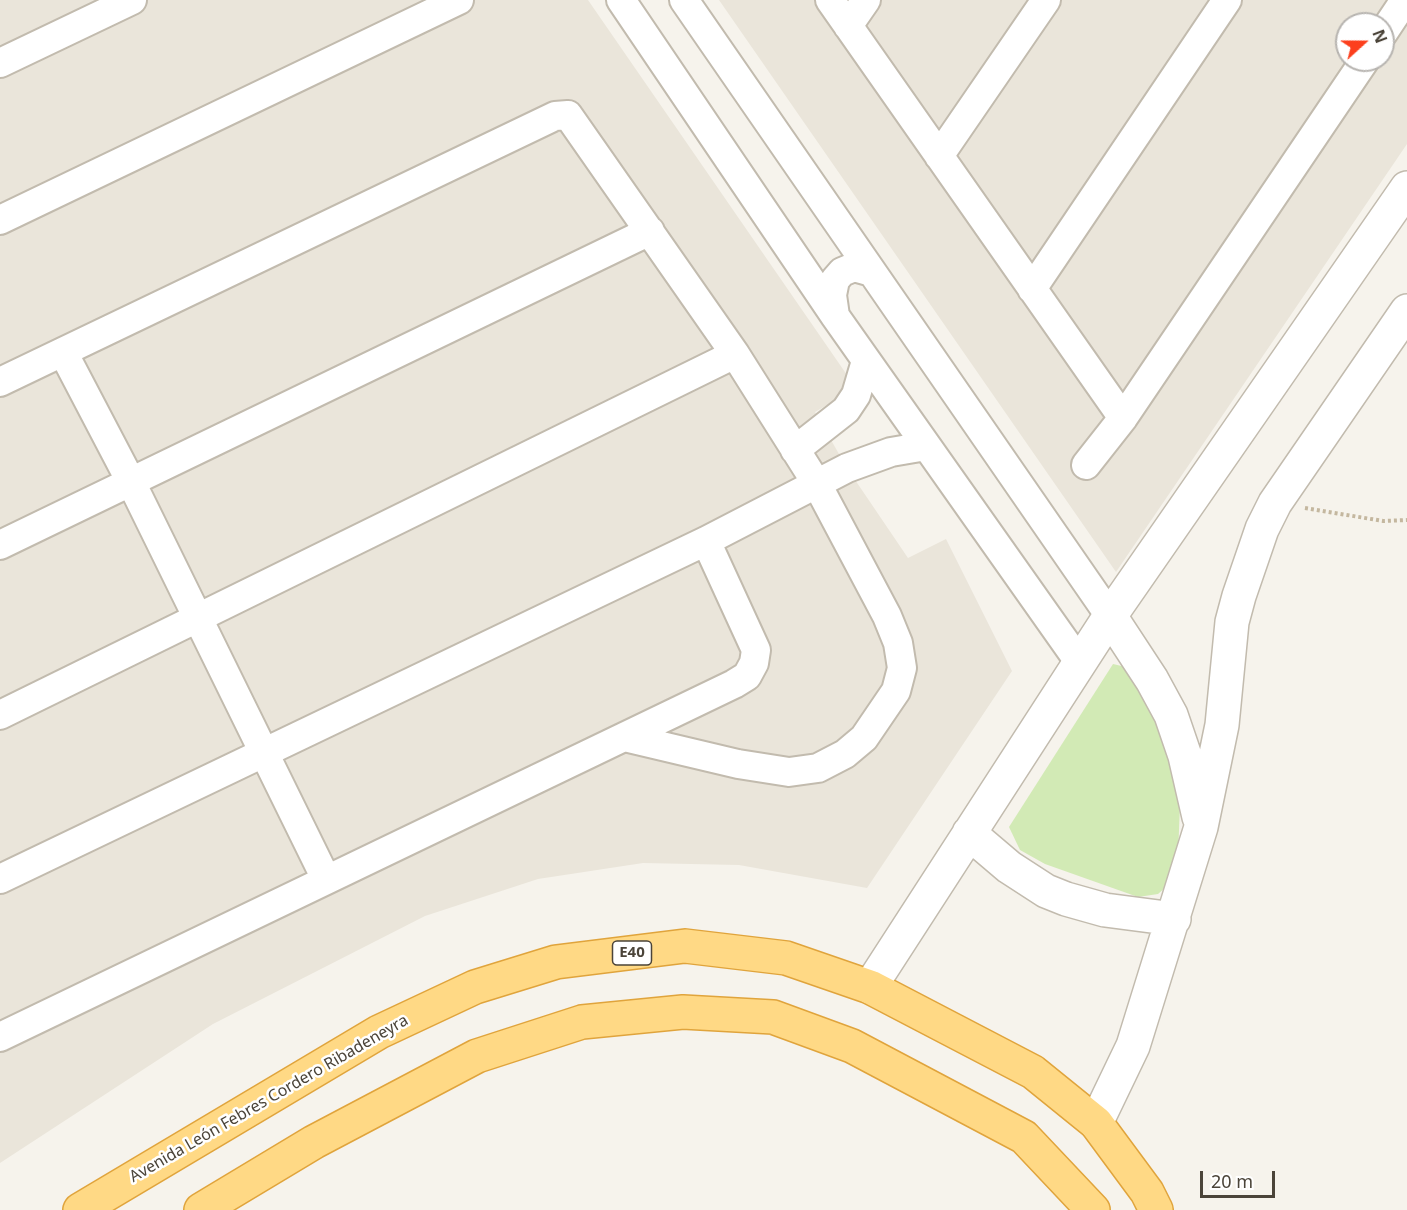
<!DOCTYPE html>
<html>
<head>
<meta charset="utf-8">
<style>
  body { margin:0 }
  #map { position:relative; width:1407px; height:1210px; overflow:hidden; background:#f6f3ec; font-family:"Noto Sans",sans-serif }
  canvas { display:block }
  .north { position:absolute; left:1335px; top:12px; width:60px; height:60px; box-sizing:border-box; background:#fff; border:2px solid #b7b4b0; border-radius:50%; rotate:69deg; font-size:16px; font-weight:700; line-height:24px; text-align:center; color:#4b4439 }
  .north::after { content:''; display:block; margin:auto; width:21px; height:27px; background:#fc3f1d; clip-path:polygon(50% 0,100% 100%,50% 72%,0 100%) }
  .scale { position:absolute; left:1200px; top:1171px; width:75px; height:27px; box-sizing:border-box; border:3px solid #4b4439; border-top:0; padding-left:8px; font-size:18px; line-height:21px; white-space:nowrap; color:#4b4439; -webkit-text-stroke:4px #fff; paint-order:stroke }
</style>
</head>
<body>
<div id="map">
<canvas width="1407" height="1210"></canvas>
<div class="north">N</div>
<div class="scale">20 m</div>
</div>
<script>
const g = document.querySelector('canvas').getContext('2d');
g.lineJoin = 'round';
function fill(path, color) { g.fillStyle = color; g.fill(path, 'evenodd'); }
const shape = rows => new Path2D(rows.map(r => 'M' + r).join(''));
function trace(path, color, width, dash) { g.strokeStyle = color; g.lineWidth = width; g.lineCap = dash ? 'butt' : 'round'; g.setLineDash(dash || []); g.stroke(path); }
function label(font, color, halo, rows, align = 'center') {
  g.font = font + ' "Noto Sans",sans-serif'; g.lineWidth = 5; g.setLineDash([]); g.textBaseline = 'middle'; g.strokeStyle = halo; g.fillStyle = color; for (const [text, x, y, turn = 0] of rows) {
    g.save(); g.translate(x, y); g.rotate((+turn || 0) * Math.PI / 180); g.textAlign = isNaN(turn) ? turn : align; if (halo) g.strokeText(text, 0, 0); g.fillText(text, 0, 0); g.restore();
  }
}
fill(shape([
  [0,0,588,0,856,388,815,412,847,468,908,558,946,539,1012,671,867,888,739,865,643,863,538,879,425,916,213,1024,0,1163],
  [719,0,1407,0,1407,144,1116,572],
  [1347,24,1383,24,1383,60,1347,60]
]), '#eae5da');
fill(shape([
  [1113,664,1130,668,1146,694,1168,750,1180,805,1178,856,1173,881,1158,894,1138,897,1045,864,1020,850,1009,827]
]), '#d2eab5');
const minor = shape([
  [621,0,835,316,1080,663],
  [684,0,1110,616],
  [830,0,1123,418],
  [848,26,866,0],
  [1383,33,1405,0],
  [0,63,132,0],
  [939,156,1046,0],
  [0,220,459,0],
  [1032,289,1227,0],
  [835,316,832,295,835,280,842,272,854,267,872,272],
  [63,352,131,482,326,879],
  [0,382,555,116,568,115,735,354,817,484,887,616,898,643,902,668,896,691,864,738,845,754,818,768,789,772,738,764,624,737],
  [795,450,846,410,856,395,866,361],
  [1086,465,1123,418,1365,60],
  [0,545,650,231],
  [0,715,735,354],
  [0,879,706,541,847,468,891,452,926,446],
  [0,1037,734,684,747,676,754,663,756,650,706,541]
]);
const tertiary = shape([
  [1110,616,1152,680,1171,715,1185,756,1199,817],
  [969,833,1009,867,1046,891,1066,899,1105,910,1174,919],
  [870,987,1110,616,1407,188],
  [1096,1123,1133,1046,1201,827,1222,725,1232,622,1239,596,1262,529,1275,503,1407,311]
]);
const trunk = shape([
  [80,1210,379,1032,475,987,556,962,685,946,786,958,870,987,1033,1072,1096,1123,1147,1192,1156,1210],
  [201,1210,314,1142,477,1056,582,1022,683,1012,773,1017,852,1046,1024,1137,1093,1210]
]);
trace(minor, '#c2bbae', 32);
trace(tertiary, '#c2bbae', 36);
trace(trunk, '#e0a43c', 36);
trace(shape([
  [1305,508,1383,521,1407,520]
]), '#c4b79f', 4, [3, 3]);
trace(minor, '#fff', 28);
trace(tertiary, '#fff', 33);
trace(trunk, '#ffd985', 33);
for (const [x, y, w] of [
  [632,953,39]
]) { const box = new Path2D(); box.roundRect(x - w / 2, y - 12, w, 24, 4.5); g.fillStyle = '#fff'; g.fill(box); trace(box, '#4b4439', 1.5); }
label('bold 15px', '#4b4439', null, [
  ["E40",632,953]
]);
label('16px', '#4b4439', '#fff', [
  ["Avenida León Febres Cordero Ribadeneyra",269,1099,-30]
]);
</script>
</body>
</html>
